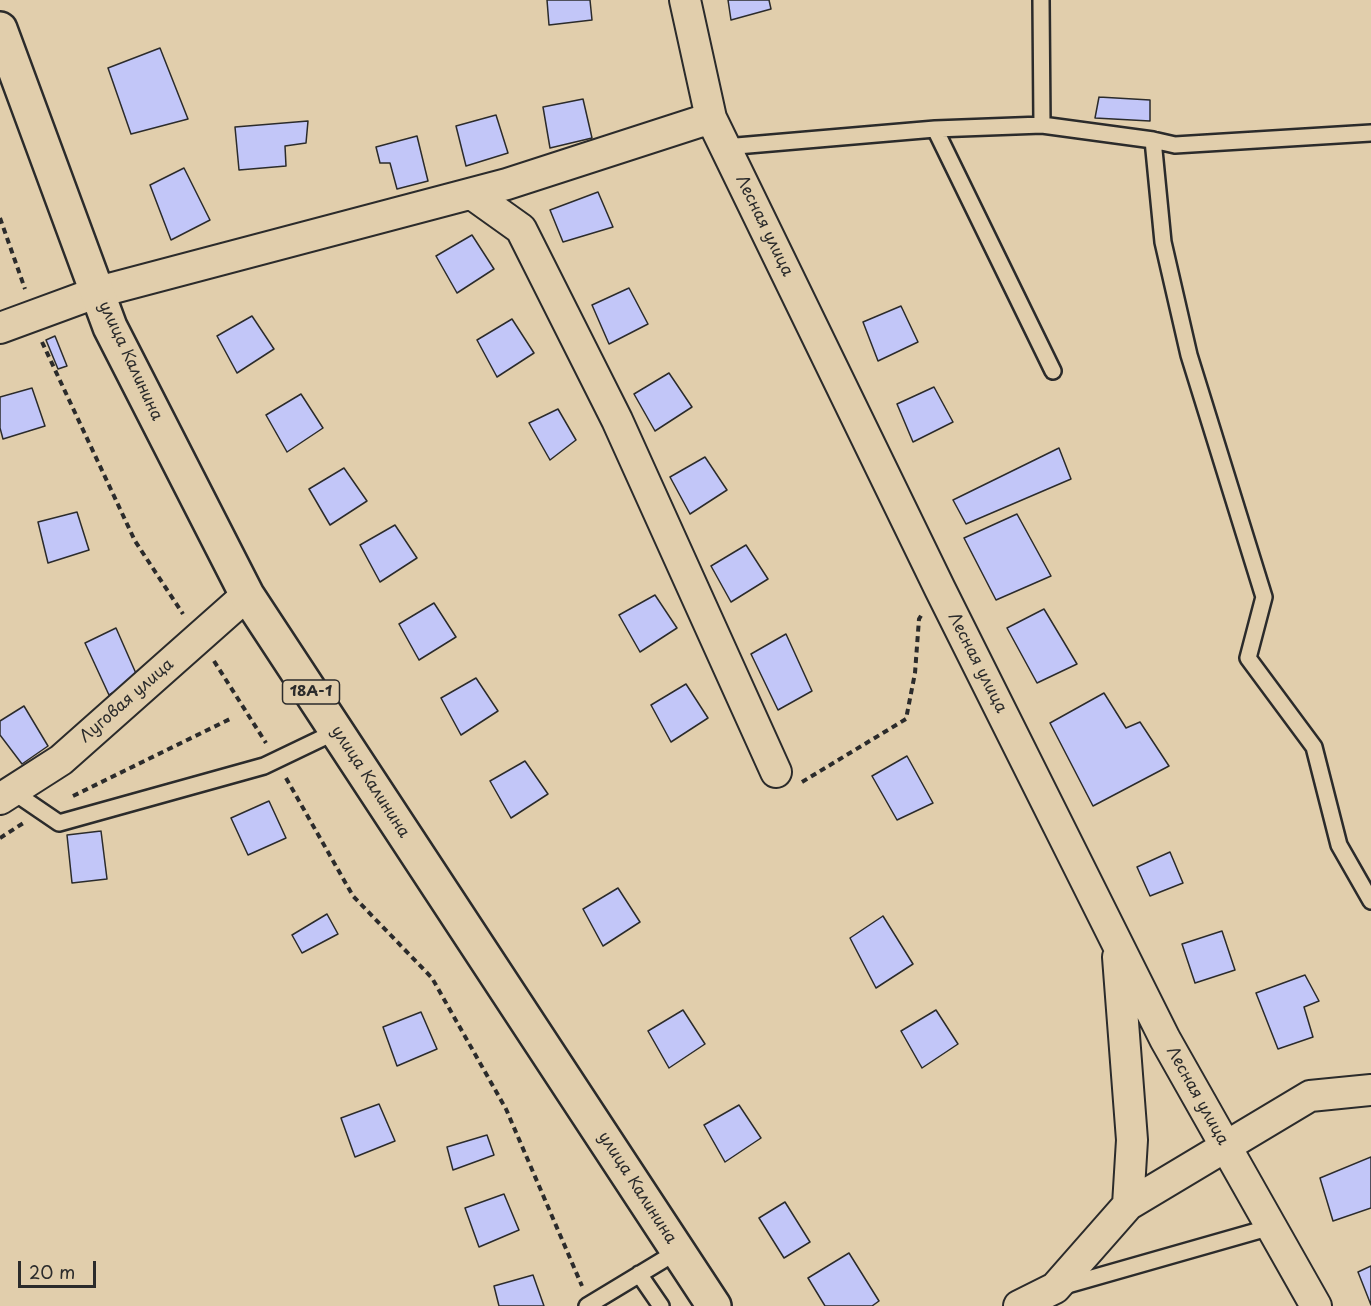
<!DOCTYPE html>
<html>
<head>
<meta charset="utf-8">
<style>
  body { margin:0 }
  #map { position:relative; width:1371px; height:1306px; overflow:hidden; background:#e1ceac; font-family:"Playpen Sans",sans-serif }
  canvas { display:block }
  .scale { position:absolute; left:18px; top:1261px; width:78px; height:27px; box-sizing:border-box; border:3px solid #2b2b2b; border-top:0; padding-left:8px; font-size:18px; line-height:21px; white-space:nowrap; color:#2b2b2b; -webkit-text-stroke:4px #e1ceac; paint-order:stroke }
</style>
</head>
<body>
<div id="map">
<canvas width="1371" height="1306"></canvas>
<div class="scale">20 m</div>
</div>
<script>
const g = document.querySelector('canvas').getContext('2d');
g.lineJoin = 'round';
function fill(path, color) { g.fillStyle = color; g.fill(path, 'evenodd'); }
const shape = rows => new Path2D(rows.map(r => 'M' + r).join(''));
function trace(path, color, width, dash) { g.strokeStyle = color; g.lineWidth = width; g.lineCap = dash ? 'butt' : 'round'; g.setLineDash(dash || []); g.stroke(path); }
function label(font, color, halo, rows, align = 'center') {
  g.font = font + ' "Playpen Sans",sans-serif'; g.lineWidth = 6; g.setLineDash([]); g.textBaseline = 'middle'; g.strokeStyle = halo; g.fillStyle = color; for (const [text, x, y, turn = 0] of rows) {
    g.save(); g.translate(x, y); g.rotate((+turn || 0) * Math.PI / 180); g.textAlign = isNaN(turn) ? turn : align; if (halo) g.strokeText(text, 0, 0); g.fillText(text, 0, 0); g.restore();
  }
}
const building = shape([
  [547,0,590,0,592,20,549,25,547,0],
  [728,0,769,0,771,9,731,20,728,0],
  [160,48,188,119,131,134,108,68,160,48],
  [1099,97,1150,100,1150,121,1095,118,1099,97],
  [583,99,592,138,550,148,543,107,583,99],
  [496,115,508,153,466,166,456,126,496,115],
  [308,121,306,143,285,146,286,166,239,170,235,127,308,121],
  [417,136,428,181,397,189,390,163,380,163,376,147,417,136],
  [184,168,210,220,171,240,150,185,184,168],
  [598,192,613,227,563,242,550,210,598,192],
  [472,235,494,269,457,293,436,256,472,235],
  [629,288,648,324,609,344,592,305,629,288],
  [901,306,918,342,878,361,863,322,901,306],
  [252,316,274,349,237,373,217,336,252,316],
  [512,319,534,353,497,377,477,340,512,319],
  [55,336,67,366,58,369,46,340,55,336],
  [669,373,692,407,655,431,634,394,669,373],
  [934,387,953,422,913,442,897,404,934,387],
  [32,388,45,426,3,439,0,428,0,397,32,388],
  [301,394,323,428,287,452,266,415,301,394],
  [558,409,576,440,550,460,529,423,558,409],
  [1059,448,1071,479,966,524,953,500,1059,448],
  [705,457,727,490,690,514,670,477,705,457],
  [344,468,367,501,330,525,309,489,344,468],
  [77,512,89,550,48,563,38,522,77,512],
  [1017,514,1051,576,996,600,964,538,1017,514],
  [395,525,417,558,380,582,360,545,395,525],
  [746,545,768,579,731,602,711,566,746,545],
  [655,595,677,628,640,652,619,615,655,595],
  [434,603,456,637,419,660,399,624,434,603],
  [1044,609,1077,664,1037,683,1007,628,1044,609],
  [116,628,138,678,109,695,85,643,116,628],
  [786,634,812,691,778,710,751,654,786,634],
  [476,678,498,711,461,735,441,698,476,678],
  [686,684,708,718,671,742,651,705,686,684],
  [1104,693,1126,728,1140,722,1169,766,1093,806,1050,723,1104,693],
  [24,706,48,746,22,764,0,735,0,721,24,706],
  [907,756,933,803,897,820,872,776,907,756],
  [525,761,548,794,511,818,490,781,525,761],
  [269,801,286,838,248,855,231,818,269,801],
  [101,831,107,879,72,883,67,835,101,831],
  [1170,852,1183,883,1150,896,1137,867,1170,852],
  [618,888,640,922,603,946,583,909,618,888],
  [327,914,338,934,302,953,292,935,327,914],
  [883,916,913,964,876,988,850,938,883,916],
  [1222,931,1235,970,1195,983,1182,944,1222,931],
  [1305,975,1319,1001,1304,1007,1313,1037,1278,1049,1256,993,1305,975],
  [683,1010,705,1044,669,1068,648,1031,683,1010],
  [936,1010,958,1044,922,1068,901,1031,936,1010],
  [421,1012,437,1049,397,1066,383,1027,421,1012],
  [379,1104,395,1141,355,1157,341,1118,379,1104],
  [739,1105,761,1138,725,1162,704,1125,739,1105],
  [487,1135,494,1155,453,1170,447,1147,487,1135],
  [1371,1157,1371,1208,1333,1221,1320,1178,1371,1157],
  [504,1194,519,1230,479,1247,465,1208,504,1194],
  [785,1202,810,1242,784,1258,759,1218,785,1202],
  [849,1253,879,1301,872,1306,825,1306,808,1278,849,1253],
  [1371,1266,1371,1305,1358,1272,1371,1266],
  [533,1275,544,1306,499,1306,494,1286,533,1275]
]);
fill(building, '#c2c6f8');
trace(building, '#2b2b2b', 1.5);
const lane = shape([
  [1041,0,1042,125],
  [935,129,1053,371],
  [1153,140,1163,242,1189,355,1264,597,1248,658,1314,747,1339,845,1371,901],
  [725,147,935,129,1042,125,1153,140,1175,145,1371,133],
  [12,791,59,823,264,766,337,731],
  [639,1274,661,1306],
  [1064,1286,1271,1227],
  [587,1306,678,1251]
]);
const street = shape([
  [685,0,711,118,940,589,1165,1039,1316,1306],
  [472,194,521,229,617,420,776,772],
  [0,328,98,292,507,184,711,118],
  [0,799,61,760,247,595],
  [1118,957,1132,1140,1128,1205],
  [1019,1306,1055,1288,1128,1205,1310,1096,1371,1090]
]);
const primary = shape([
  [0,29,110,327,247,595,714,1306]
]);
trace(lane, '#2b2b2b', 20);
trace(street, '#2b2b2b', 34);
trace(primary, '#2b2b2b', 38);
trace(shape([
  [0,218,25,289],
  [42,342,135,541,183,614],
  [214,661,266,743],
  [286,778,353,896,432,978,506,1109,582,1286],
  [802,782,906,719,915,673,919,619,922,614],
  [73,796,232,718],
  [0,838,25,822]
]), '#2b2b2b', 4, [6, 4.5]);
trace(lane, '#e1ceac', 15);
trace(street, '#e1ceac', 30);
trace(primary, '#e1ceac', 33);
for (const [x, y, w] of [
  [311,692,57]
]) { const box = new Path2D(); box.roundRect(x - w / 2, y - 12, w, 24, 4.5); g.fillStyle = '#e1ceac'; g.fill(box); trace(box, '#2b2b2b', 1.5); }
label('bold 15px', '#2b2b2b', null, [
  ["18А-1",311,692]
]);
label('16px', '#2b2b2b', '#e1ceac', [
  ["Лесная улица",764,226,64],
  ["улица Калинина",130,361,65],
  ["Лесная улица",977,663,63],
  ["Луговая улица",127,701,-41],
  ["улица Калинина",370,782,57],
  ["Лесная улица",1197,1096,61],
  ["улица Калинина",637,1188,57]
]);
</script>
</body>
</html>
